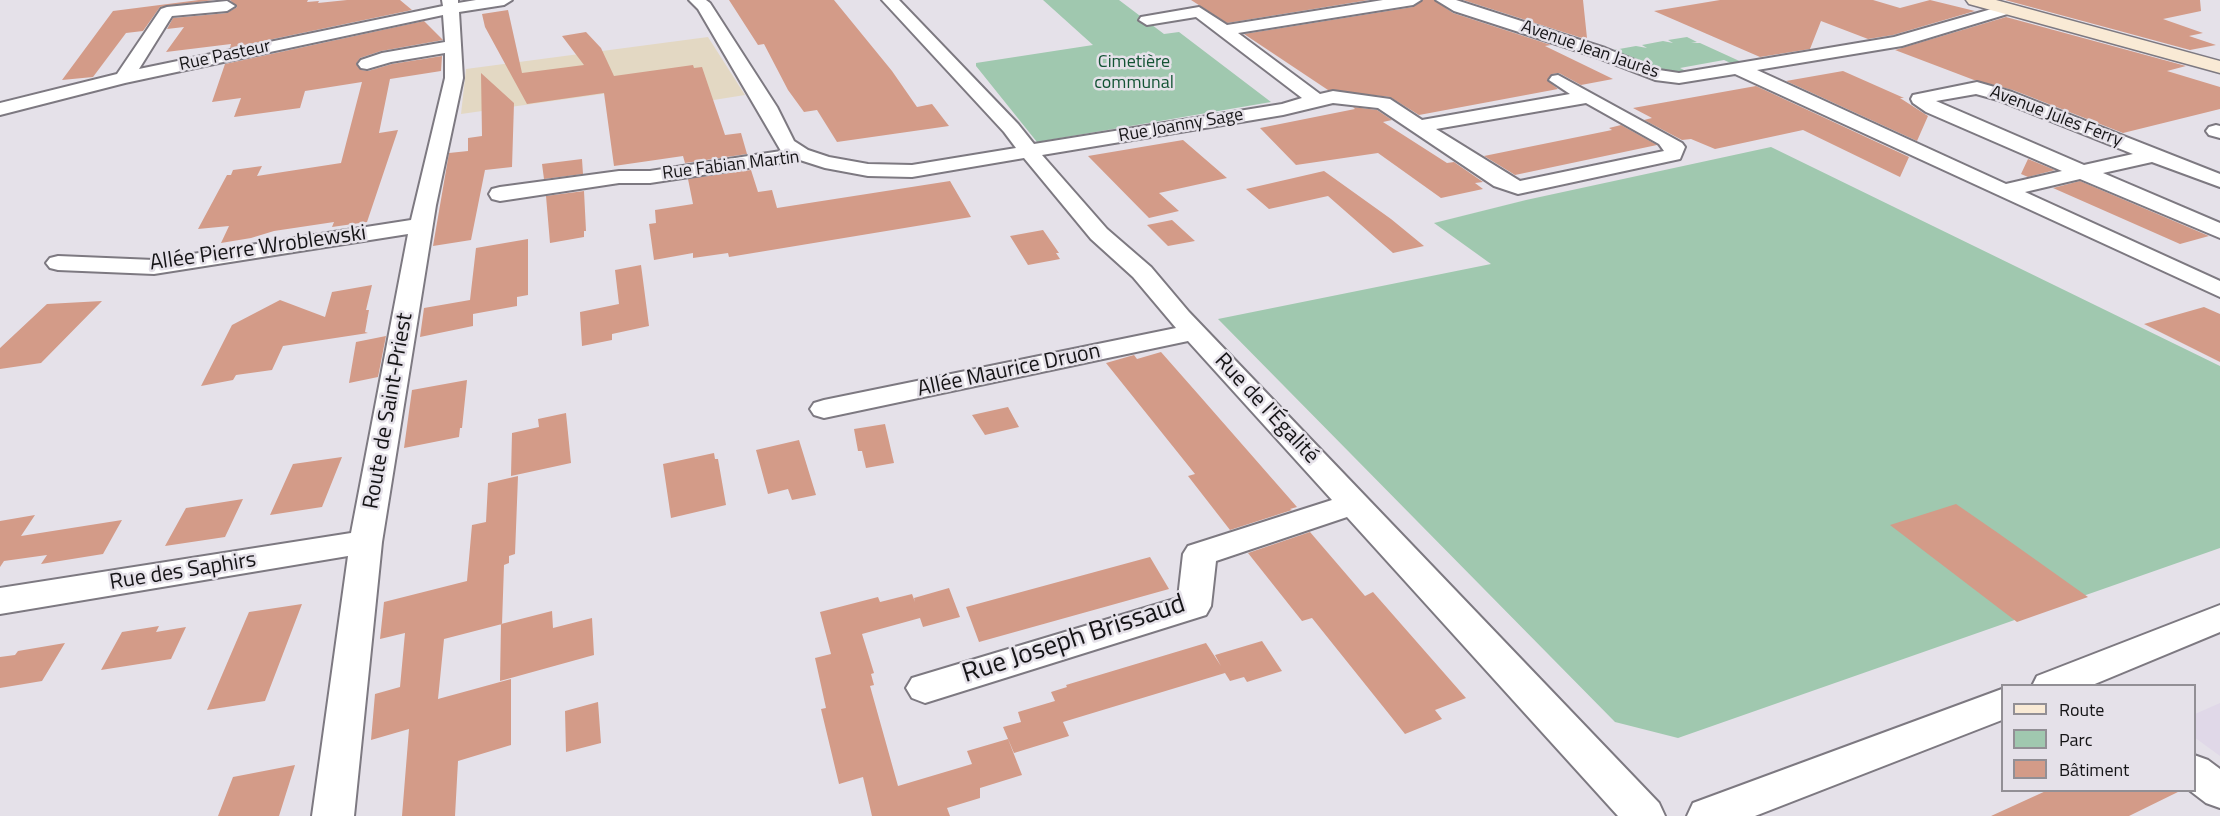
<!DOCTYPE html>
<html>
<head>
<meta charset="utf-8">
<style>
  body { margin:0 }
  #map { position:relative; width:2220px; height:816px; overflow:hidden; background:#e5e1e9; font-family:"Titillium Web",sans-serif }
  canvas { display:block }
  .legend { position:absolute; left:2001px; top:684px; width:195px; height:108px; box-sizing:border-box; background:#e5e1e9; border:2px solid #928f95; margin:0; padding:8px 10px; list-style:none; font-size:18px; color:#151416 }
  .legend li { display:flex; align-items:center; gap:12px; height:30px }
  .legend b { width:30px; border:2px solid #928f95 }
</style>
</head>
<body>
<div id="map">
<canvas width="2220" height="816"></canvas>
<ul class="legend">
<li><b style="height:8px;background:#f9ead5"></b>Route</li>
<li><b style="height:16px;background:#a0c8af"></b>Parc</li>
<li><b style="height:16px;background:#d39b88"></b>Bâtiment</li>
</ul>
</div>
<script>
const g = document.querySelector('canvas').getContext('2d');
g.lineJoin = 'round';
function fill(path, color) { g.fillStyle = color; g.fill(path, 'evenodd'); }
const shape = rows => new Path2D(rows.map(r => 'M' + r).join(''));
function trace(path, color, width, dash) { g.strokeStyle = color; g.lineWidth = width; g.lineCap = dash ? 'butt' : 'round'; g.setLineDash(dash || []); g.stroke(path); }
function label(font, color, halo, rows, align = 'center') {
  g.font = font + ' "Titillium Web",sans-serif'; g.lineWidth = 5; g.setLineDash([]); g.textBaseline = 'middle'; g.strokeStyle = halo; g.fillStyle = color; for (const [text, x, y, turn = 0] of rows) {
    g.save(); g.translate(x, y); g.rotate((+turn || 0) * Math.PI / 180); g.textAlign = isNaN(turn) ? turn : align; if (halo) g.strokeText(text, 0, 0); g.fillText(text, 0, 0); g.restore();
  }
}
fill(shape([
  [708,37,745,95,613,116,609,93,461,114,466,69]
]), '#e3d8c3');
fill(shape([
  [2220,703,2220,756,2194,737,2195,714]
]), '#e0d8e8');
fill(shape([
  [1043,0,1119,0,1164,34,1179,32,1271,102,1037,142,976,66,976,63,1093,45],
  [1687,37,1697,42,1691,43,1700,43,1746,64,1737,66,1724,60,1680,68,1692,74,1666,74,1608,51,1636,46,1647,48,1642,45,1663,41,1673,43,1668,40],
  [1771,147,2220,366,2220,548,1678,738,1615,722,1218,319,1491,264,1434,223,1526,200]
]), '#a0c8af');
fill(shape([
  [199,0,214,0,160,7,143,31,126,33,93,77,62,80,113,11],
  [230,0,308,0,307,2,319,1,318,3,347,0,400,0,412,10,230,48,231,44,166,52,184,27,167,29,173,18,227,13,237,7],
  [729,0,834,0,892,71,917,107,932,104,949,126,837,142,817,110,804,112,788,90,764,44,758,45],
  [1191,0,1369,0,1227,23],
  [1423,0,1434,0,1453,13,1551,45,1545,46,1613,79,1581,85,1559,73,1552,74,1547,80,1558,89,1419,115,1390,97,1328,90,1244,34,1413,7],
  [1463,0,1583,0,1587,38,1582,38],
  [1720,0,1873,0,1900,8,1930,0,1975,11,1893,35,1868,39,1821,21,1810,49,1760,57,1654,11],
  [2005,0,2200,0,2201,11,2163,19,2203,33,2189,36,2216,45,2190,50],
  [508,10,522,73,584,65,562,36,586,32,601,48,614,76,693,65,694,68,702,67,725,135,741,133,747,154,685,163,683,156,614,166,604,93,527,104,485,27,482,14],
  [2006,17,2186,66,2167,71,2220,87,2220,109,2123,133,2013,90,1974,80,1895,50],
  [424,21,443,40,381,51,360,58,356,64,361,70,368,71,392,64,442,56,441,71,390,79,379,133,398,130,367,222,332,227,334,222,274,231,251,238,221,243,229,226,198,229,227,175,231,175,233,170,262,166,257,176,341,163,362,82,305,91,300,108,234,117,241,98,212,102,225,64],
  [1843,71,1904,98,1900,98,1928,116,1917,141,1786,81],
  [481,73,514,103,512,167,485,170,471,240,433,246,449,153,468,151,468,138,482,136],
  [1756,86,1909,157,1900,177,1803,130,1715,149,1691,139,1682,140,1644,120,1652,118,1633,108],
  [1353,107,1377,110,1392,120,1383,122,1447,163,1454,162,1483,182,1475,183,1483,189,1441,198,1378,153,1296,165,1260,128,1355,109],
  [1621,125,1657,145,1515,175,1484,156,1612,130,1609,128],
  [1183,140,1227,178,1159,193,1179,211,1149,218,1088,156],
  [582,159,583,174,544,179,542,164],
  [2028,159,2055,170,2028,177,2021,174],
  [751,170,758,192,772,190,777,208,950,181,971,217,729,257,728,253,693,258,693,253,654,260,649,224,656,223,655,210,693,204,688,179],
  [1324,171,1391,219,1424,246,1393,253,1328,196,1269,209,1246,189],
  [2080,181,2209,236,2180,244,2053,188],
  [584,191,586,231,584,231,584,237,550,243,546,196],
  [1172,220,1195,241,1168,246,1147,225],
  [1043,230,1059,253,1056,253,1060,259,1028,265,1010,236],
  [528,239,528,295,517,297,517,306,473,314,473,326,420,337,424,308,470,300,476,248],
  [641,265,649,326,612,334,612,340,582,346,580,312,619,304,615,270],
  [372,285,366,310,369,310,365,332,368,333,283,346,272,370,236,375,233,380,201,386,232,325,280,300,325,317,332,292],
  [102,301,41,363,0,369,0,348,47,304],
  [2204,307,2220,314,2220,362,2144,324],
  [386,336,378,377,349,383,356,342],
  [1161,352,1198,394,1297,507,1290,509,1292,510,1230,530,1188,476,1195,474,1106,363,1134,355,1137,359],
  [467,380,462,428,460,428,459,437,404,448,412,390],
  [1008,407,1019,427,985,435,972,415],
  [566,413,571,463,511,476,512,433,539,427,538,419],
  [885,424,894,463,866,468,862,451,858,451,854,429],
  [799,440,816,495,792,500,788,489,768,494,756,450],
  [714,453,715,459,718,459,726,505,671,518,663,464],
  [342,457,322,507,270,515,293,464],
  [518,476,515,554,509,556,509,563,504,565,502,624,444,639,438,699,511,679,511,745,458,761,455,816,402,816,409,729,371,740,375,694,400,687,405,633,380,639,384,602,467,581,472,525,486,522,488,483],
  [243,499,225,537,165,546,186,508],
  [1956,504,1998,533,2088,597,2017,622,1890,525],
  [35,515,21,536,122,520,103,554,41,564,47,555,4,561,0,567,0,521],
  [1310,532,1365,596,1373,592,1466,698,1435,710,1442,719,1405,734,1312,618,1302,621,1248,553],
  [1150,557,1169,589,979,642,966,607],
  [949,588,960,617,923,627,920,618,862,634,874,673,871,674,874,685,870,686,898,786,972,764,967,751,1008,739,1022,775,980,788,980,798,947,808,950,816,872,816,863,777,839,784,821,709,826,708,815,658,831,654,820,612,878,597,880,602,912,594,915,602,914,598],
  [302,604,265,701,207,710,249,612],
  [552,611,553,628,592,618,594,655,500,681,501,624],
  [159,626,156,632,186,627,171,659,101,670,122,632],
  [1262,641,1282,671,1247,682,1244,677,1230,681,1225,673,1063,722,1069,736,1014,753,1003,727,1021,722,1018,712,1055,701,1051,692,1067,687,1066,685,1206,643,1221,666,1215,655],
  [65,643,42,681,0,688,0,657,15,655,18,651],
  [598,702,601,743,566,752,565,711],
  [295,765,279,816,218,816,233,777],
  [2048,790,2182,790,2129,816,1991,816]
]), '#d39b88');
const street = shape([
  [442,0,458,0,458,3,476,0,512,0,504,5,459,12,463,78,436,205,382,542,354,816,312,816,348,556,0,614,0,588,351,533,408,234,154,274,58,270,50,268,46,263,50,258,58,256,154,260,411,220,445,78,445,53,391,62,367,69,361,68,358,64,361,60,382,53,445,42,443,15,125,83,0,115,0,103,117,74,161,9,167,7,227,1,235,6,227,11,172,16,139,69,443,6,442,0],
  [689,0,706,0,710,3,777,107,794,141,808,150,829,157,868,164,912,165,1016,148,1004,132,882,0,899,0,1018,124,1034,144,1282,104,1302,98,1196,17,1147,25,1139,20,1141,17,1199,7,1227,25,1383,0,1421,0,1413,5,1238,33,1320,94,1333,91,1390,99,1422,120,1570,94,1549,80,1552,76,1558,75,1682,143,1685,147,1680,159,1518,194,1494,186,1378,108,1333,103,1283,115,1042,155,1107,229,1151,267,1189,312,1659,803,1665,816,1618,816,1347,517,1216,561,1211,606,1206,615,925,703,912,698,906,688,912,678,1178,598,1183,554,1188,546,1332,500,1188,341,824,418,814,415,810,409,814,403,824,400,1176,328,1133,277,1091,239,1024,158,912,177,868,176,825,168,800,160,650,183,619,183,500,201,492,199,489,194,492,189,500,187,619,171,650,171,781,151,698,9,689,0],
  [1586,103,1659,144,1664,151,1520,181,1436,129,1586,103],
  [1436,0,1456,0,1605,48,1659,70,1679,73,1894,37,2002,6,2014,6,2016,9,2014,12,1902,46,1757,70,2006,184,2062,171,1926,112,1913,103,1911,99,1913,95,1977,82,2012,92,2220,174,2220,187,2152,162,2103,173,2220,223,2220,238,2080,179,2025,192,2220,281,2220,297,1735,74,1679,83,1655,80,1593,56,1454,11,1436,0],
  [1976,94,1998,100,2133,154,2084,165,1936,101,1976,94],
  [2216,125,2220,126,2220,138,2209,135,2206,131,2209,127,2216,125],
  [2220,605,2220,632,2090,686,2032,686,2037,676,2220,605],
  [2002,689,2002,720,1755,816,1687,816,1693,803,2002,689],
  [2194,755,2208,760,2220,769,2220,808,2206,803,2189,790,2194,790,2194,755]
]);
const secondary = shape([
  [1966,0,1996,0,2220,61,2220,73,1969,4,1966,0]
]);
trace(street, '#7d7981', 4);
trace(secondary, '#7d7981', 3);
fill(street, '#fff');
fill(secondary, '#f9ead5');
label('18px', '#151416', '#e5e1e9', [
  ["Avenue Jean Jaurès",1590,50,19],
  ["Rue Pasteur",225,56,-12],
  ["Avenue Jules Ferry",2056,117,21],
  ["Rue Joanny Sage",1181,126,-10],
  ["Rue Fabian Martin",731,166,-7]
]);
label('18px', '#135334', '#e5e1e9', [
  ["Cimetière",1134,63],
  ["communal",1134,84]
]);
label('22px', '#151416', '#e5e1e9', [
  ["Allée Pierre Wroblewski",258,249,-8],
  ["Allée Maurice Druon",1009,371,-12],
  ["Rue de l'Égalité",1266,409,47],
  ["Route de Saint-Priest",389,411,-80],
  ["Rue des Saphirs",183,572,-9]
]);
label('27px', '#151416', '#e5e1e9', [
  ["Rue Joseph Brissaud",1074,640,-18]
]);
</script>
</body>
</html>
